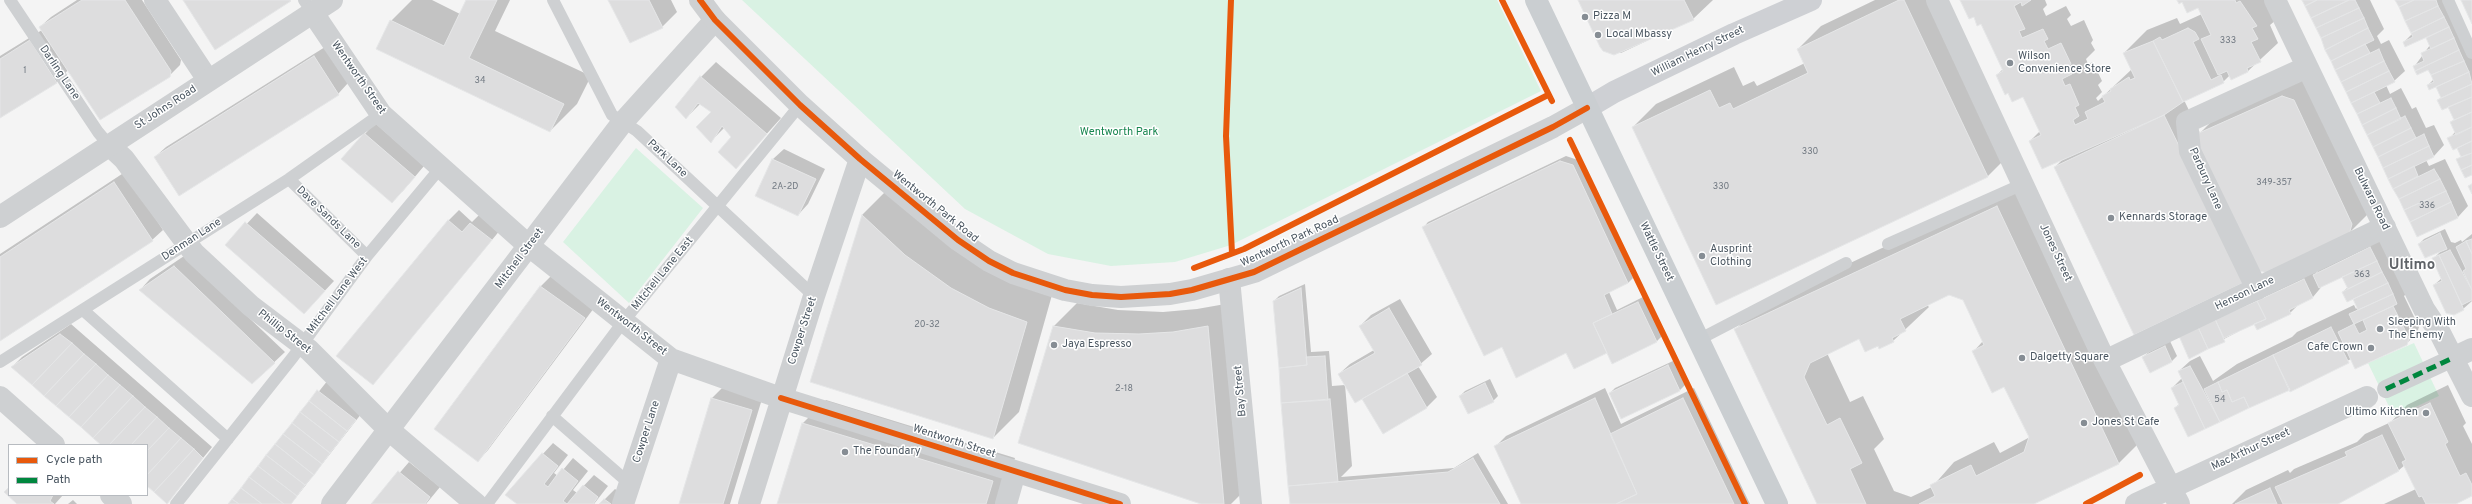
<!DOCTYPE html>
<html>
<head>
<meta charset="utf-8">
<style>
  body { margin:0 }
  #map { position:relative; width:2472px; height:504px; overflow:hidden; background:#f4f4f4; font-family:Overpass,sans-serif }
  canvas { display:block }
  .legend { position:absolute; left:8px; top:444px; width:140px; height:52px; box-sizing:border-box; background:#fff; border:1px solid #b7bbc0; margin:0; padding:5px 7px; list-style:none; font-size:12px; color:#4a5661 }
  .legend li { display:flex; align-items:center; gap:8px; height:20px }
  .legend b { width:20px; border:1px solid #b7bbc0 }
</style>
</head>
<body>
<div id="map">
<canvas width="2472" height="504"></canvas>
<ul class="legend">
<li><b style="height:5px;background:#e8590c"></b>Cycle path</li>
<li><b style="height:5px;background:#00873e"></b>Path</li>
</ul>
</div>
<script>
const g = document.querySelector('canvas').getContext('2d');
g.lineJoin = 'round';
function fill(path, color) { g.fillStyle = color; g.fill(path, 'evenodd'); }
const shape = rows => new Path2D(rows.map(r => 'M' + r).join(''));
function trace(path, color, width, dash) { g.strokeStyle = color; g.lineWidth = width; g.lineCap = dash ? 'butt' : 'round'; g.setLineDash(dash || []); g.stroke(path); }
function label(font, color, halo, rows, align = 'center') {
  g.font = font + ' Overpass,sans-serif'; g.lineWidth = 3; g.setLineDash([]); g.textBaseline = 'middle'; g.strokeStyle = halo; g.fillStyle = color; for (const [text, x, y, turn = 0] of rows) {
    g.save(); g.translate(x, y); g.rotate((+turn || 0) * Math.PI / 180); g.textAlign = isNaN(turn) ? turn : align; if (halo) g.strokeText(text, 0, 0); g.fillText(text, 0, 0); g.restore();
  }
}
fill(shape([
  [742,0,1497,0,1541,91,1231,245,1175,262,1111,266,1048,254,965,209],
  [636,148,703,208,629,303,563,242],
  [2414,343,2439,396,2394,417,2368,363]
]), '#d9f2e3');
fill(shape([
  [77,0,142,0,181,60,180,65,169,76,68,70,57,82,0,117,0,56,42,30,40,27,51,17],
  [412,0,432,0,460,14,467,0,510,0,495,31,591,76,577,104,550,131,391,21],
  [609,0,671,0,677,12,662,27],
  [1579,0,1713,0,1693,19,1621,53,1609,53],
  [1875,0,1938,0,2011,153,1988,176,1717,304,1633,127,1656,104,1734,67,1743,86,1754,81,1757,86,1805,63,1798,49,1821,26],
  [1961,0,2045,0,2047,5,2043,9,2046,16,2066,6,2071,15,2067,19,2071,26,2084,20,2093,40,2091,43,2095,50,2086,59,2088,64,2093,62,2102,81,2098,85,2102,92,2096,98,2098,101,2132,69,2124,53,2147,30,2177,18,2180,24,2202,14,2198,7,2178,0,2270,0,2276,20,2270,25,2278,43,2248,71,2230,75,2223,82,2184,100,2200,133,2223,110,2306,73,2371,211,2348,234,2055,167,2064,158,2030,141,2040,131,2024,96,2008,92,1997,75,2003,69,1982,23],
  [2304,0,2370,0,2384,29,2377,36,2381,44,2389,40,2405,71,2394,81,2386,85,2390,94,2401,88,2412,109,2416,107,2426,128,2434,125,2444,145,2434,156,2426,160,2429,166,2445,159,2468,206,2458,217,2417,236],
  [2396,0,2450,0,2472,47,2472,174,2458,160,2462,156,2458,146,2449,139,2455,132,2451,122,2455,119,2449,106,2438,100,2442,97,2436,86,2428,85,2434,79,2429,68,2414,67,2430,45,2426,36,2404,42,2412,34],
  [325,47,348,83,338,94,155,157,166,147],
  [716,62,781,118,736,168,732,137,725,127,711,141,712,112,700,104,686,118,701,77],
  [375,123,424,166,402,192,342,159],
  [784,149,825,169,808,204,798,215,756,195,773,159],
  [1566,156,1578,160,1633,278,1628,283,1609,292,1617,310,1643,297,1662,336,1657,341,1612,362,1607,351,1566,351,1502,346,1423,228,1428,222],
  [125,172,163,230,152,240,0,340,0,254],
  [2020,183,2142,440,2119,463,2032,504,1818,504,1736,329,1759,306],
  [1949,294,1963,299,1983,341,1973,352,2005,386,2030,437,2000,453,1994,442,1954,462,1932,487,1911,497,1894,491,1874,449,1884,439,1863,396,1850,402,1827,353,1859,338,1865,351,1893,341,1929,307,1927,305],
  [888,189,1052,295,1019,412,993,438,812,381,862,215],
  [459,210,472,222,481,213,501,229,373,384,448,221],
  [257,213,334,281,304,313,227,245],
  [2445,229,2451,242,2455,243,2461,240,2462,242,2472,234,2472,301,2463,309,2434,285,2442,278,2433,259,2442,250,2419,244,2424,239],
  [2381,237,2407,293,2404,296,2419,327,2417,333,2406,344,2351,359,2188,436,2175,408,2180,403,2172,388,2182,378,2179,371,2190,361,2200,356,2213,381,2237,364,2292,337,2297,332,2354,305,2356,309,2358,307,2354,298,2343,292,2348,287,2343,276,2323,285,2313,297,2300,303,2290,313,2255,323,2189,357,2180,337,2315,269,2316,273,2324,265],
  [184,256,285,352,252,383,140,290,150,279],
  [551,276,594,308,488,450,478,461,435,429,541,286],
  [1305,284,1311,352,1329,351,1332,386,1345,385,1352,466,1341,477,1454,468,1478,453,1508,504,1291,504,1274,301,1279,296],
  [1400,299,1432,354,1418,366,1437,397,1427,407,1384,432,1363,397,1339,374,1350,364,1374,350,1360,326,1371,315],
  [1077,303,1118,310,1163,312,1197,309,1231,303,1247,488,1231,504,1204,504,1054,326],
  [71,324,212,447,167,502,147,484,147,445,102,445,12,367,22,357],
  [2170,341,2177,356,2172,361,2150,371,2143,357,2149,352],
  [1673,361,1685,385,1680,390,1610,393,1615,388],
  [1490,379,1498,396,1493,401,1460,396,1465,391],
  [328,380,365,409,291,504,230,504],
  [2448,385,2466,423,2463,426,2472,444,2472,495,2454,504,2384,504,2416,489,2405,465,2399,470,2335,504,2232,504,2246,490,2288,470,2290,473,2294,469,2357,442,2365,434,2391,422,2407,405],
  [722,388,762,399,730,504,680,504,712,398],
  [1605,388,1621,424,1694,388,1750,504,1522,504,1495,447,1506,436],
  [826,400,1015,458,1001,504,778,504,803,423],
  [553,443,568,455,554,473,558,476,573,458,588,471,573,490,577,493,594,475,608,486,594,504,519,504,506,494],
  [409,462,440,487,426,504,373,504],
  [9,488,9,495,63,495,55,504,18,504,5,492],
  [615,489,622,494,619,504,600,504],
  [73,500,77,504,68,504]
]), '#0003');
const building = shape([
  [82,0,125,0,171,71,170,77,100,120,39,27,82,0],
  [183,0,290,0,291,1,215,50,183,0],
  [466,0,497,0,469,58,564,104,550,132,376,49,390,20,444,46,466,0],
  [608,0,649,0,663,28,630,43,608,0],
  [1578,0,1684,0,1694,20,1614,55,1603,51,1600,47,1578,0],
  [1899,0,1904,0,1988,177,1716,305,1632,127,1710,90,1719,108,1730,103,1733,109,1808,73,1797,49,1899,0],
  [1960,0,2031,0,2022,6,2021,2,2014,6,2025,29,2019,31,2022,38,2043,29,2048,39,2044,41,2048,49,2061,43,2071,64,2068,66,2072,74,2062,79,2065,86,2070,84,2079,105,2075,107,2079,116,2073,120,2075,125,2088,119,2085,112,2105,102,2102,96,2111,91,2110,89,2129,77,2130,80,2135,78,2123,53,2153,41,2183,102,2164,115,2042,169,2029,141,2041,135,2023,97,2012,102,2008,93,2005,95,1996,75,2003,71,1981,24,1977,26,1974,17,1969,19,1960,0],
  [2177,0,2235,0,2236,3,2240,1,2257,26,2252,28,2258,39,2251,42,2261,62,2247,68,2248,72,2231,80,2227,71,2218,75,2201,39,2211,35,2198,8,2187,13,2182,2,2179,4,2177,0],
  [2302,0,2317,0,2305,6,2302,0],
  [2317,0,2349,0,2311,18,2305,6,2317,0],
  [2349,0,2355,0,2359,8,2316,28,2311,18,2349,0],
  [2395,0,2414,0,2399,7,2395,0],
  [2414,0,2436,0,2438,6,2405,21,2399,7,2414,0],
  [2461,0,2472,0,2472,24,2461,0],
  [2438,6,2444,17,2411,33,2405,21,2438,6],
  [2359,8,2364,18,2321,38,2316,28,2359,8],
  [2444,17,2449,27,2405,47,2403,42,2413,37,2411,33,2444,17],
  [2364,18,2368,28,2325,50,2321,38,2364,18],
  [2449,27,2454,38,2431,49,2426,38,2449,27],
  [2188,28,2195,32,2199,39,2193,42,2211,80,2221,75,2224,83,2183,102,2153,41,2160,37,2162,40,2188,28],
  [2368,28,2374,40,2331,61,2325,50,2368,28],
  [2454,38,2459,50,2415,71,2413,66,2424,61,2421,53,2454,38],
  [30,40,57,83,0,118,0,59,30,40],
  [2365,44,2370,53,2335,70,2331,61,2365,44],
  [2379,49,2384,61,2341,82,2335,70,2379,49],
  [2459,50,2464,61,2431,75,2428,70,2417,75,2415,71,2459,50],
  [314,56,339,95,179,196,154,157,314,56],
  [2384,61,2389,71,2346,92,2341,82,2384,61],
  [2464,61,2469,72,2429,90,2427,85,2434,82,2431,75,2464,61],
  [2389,71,2395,82,2351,103,2346,92,2389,71],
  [2469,72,2472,84,2441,98,2436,87,2469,72],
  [700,76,767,134,736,169,718,152,731,137,722,126,711,143,696,127,711,112,698,103,686,119,675,107,700,76],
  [2472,84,2472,97,2442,110,2437,100,2472,84],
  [2374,92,2380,103,2357,114,2351,103,2374,92],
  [2282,96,2294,100,2352,224,2349,235,2267,273,2256,270,2195,142,2199,133,2282,96],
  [2472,97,2472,112,2454,120,2448,107,2472,97],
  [2391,98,2396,108,2362,125,2357,114,2391,98],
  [2396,108,2401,119,2367,135,2362,125,2396,108],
  [2472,112,2472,127,2456,135,2450,122,2472,112],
  [2164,115,2245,282,2134,335,2054,167,2164,115],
  [2405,116,2411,128,2373,147,2367,135,2405,116],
  [2472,127,2472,141,2453,150,2447,138,2472,127],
  [2411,128,2416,138,2378,157,2373,147,2411,128],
  [364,133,415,177,392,203,341,159,364,133],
  [2424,134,2429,146,2383,168,2378,157,2424,134],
  [2472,141,2472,153,2461,157,2457,148,2472,141],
  [2429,146,2434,157,2388,179,2383,168,2429,146],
  [2472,153,2472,165,2461,170,2456,159,2472,153],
  [772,159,816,179,798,216,755,196,772,159],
  [1560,161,1573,165,1628,283,1604,295,1612,314,1593,323,1607,353,1574,369,1566,353,1516,378,1502,347,1484,356,1422,227,1560,161],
  [2472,165,2472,175,2465,178,2461,170,2472,165],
  [2414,166,2418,176,2393,189,2388,179,2414,166],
  [2434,169,2440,179,2399,199,2393,189,2434,169],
  [2440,179,2446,191,2404,210,2399,199,2440,179],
  [114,182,153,241,0,341,0,257,114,182],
  [2472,184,2472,194,2468,186,2472,184],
  [2446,191,2451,202,2410,222,2404,210,2446,191],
  [2451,202,2458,218,2417,237,2410,222,2451,202],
  [1997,206,2119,464,2034,504,1919,504,1935,496,1930,485,1971,465,1976,476,2024,452,2029,437,2004,387,1992,393,1972,351,1984,345,1963,300,1949,295,1900,319,1906,331,1892,338,1894,342,1879,349,1878,346,1865,352,1859,339,1810,363,1804,377,1827,425,1840,418,1862,463,1850,469,1866,504,1817,504,1734,329,1997,206],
  [862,215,905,255,951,288,989,308,1027,322,993,439,810,382,862,215],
  [448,220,462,232,470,223,492,240,373,385,336,356,448,220],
  [245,222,325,291,304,314,225,245,245,222],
  [2440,233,2447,249,2425,258,2418,244,2440,233],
  [2472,239,2472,254,2466,241,2472,239],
  [2466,241,2472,254,2472,290,2463,271,2466,269,2456,247,2466,241],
  [2370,247,2377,261,2319,288,2313,275,2370,247],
  [2450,250,2472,290,2472,300,2462,305,2439,255,2450,250],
  [2439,255,2464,310,2454,315,2446,313,2433,285,2442,281,2432,258,2439,255],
  [2377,261,2382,272,2348,289,2342,277,2377,261],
  [174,266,275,363,252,384,139,290,174,266],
  [2382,272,2388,283,2347,302,2342,292,2382,272],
  [2304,279,2313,298,2289,310,2291,314,2257,330,2254,324,2266,319,2257,301,2304,279],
  [2388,283,2393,294,2358,310,2353,299,2388,283],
  [540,286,585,318,478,462,434,429,540,286],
  [1301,288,1307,365,1279,368,1273,301,1301,288],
  [2393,294,2397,304,2354,324,2349,314,2393,294],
  [2257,301,2266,319,2224,338,2215,319,2257,301],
  [1638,302,1657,342,1612,364,1593,323,1638,302],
  [2393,306,2409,338,2407,345,2355,369,2338,332,2354,324,2359,334,2367,330,2363,320,2393,306],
  [1389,308,1422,365,1355,403,1338,374,1375,353,1359,326,1389,308],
  [2215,319,2225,342,2208,349,2198,327,2215,319],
  [1053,326,1095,333,1139,334,1173,332,1208,326,1224,504,1201,504,1018,443,1053,326],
  [2198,327,2208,349,2189,359,2179,336,2198,327],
  [2331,327,2349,363,2290,392,2273,355,2331,327],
  [60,334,72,343,32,385,11,367,60,334],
  [72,343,84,354,44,396,32,385,72,343],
  [2165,346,2172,362,2150,373,2142,357,2165,346],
  [84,354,96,364,56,406,44,396,84,354],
  [2273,355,2290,390,2249,408,2244,397,2232,402,2227,390,2222,392,2218,382,2273,355],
  [1325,356,1328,400,1281,403,1279,368,1307,365,1306,357,1325,356],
  [96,364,108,375,69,417,56,406,96,364],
  [1668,365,1680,391,1621,419,1609,393,1668,365],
  [2190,366,2220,422,2205,429,2178,371,2190,366],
  [1407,373,1427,408,1383,434,1362,399,1407,373],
  [108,375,120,385,81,427,69,417,108,375],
  [2183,382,2205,429,2188,437,2174,408,2179,405,2171,388,2183,382],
  [2218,382,2222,392,2227,390,2232,402,2244,397,2249,408,2220,422,2204,389,2218,382],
  [1485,383,1494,402,1468,414,1459,396,1485,383],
  [120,385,133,396,93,438,81,427,120,385],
  [317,390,356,420,347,431,309,401,317,390],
  [133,396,145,407,109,445,101,445,93,438,133,396],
  [711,398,752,410,723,504,679,504,711,398],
  [1595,398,1637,494,1616,504,1521,504,1494,446,1595,398],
  [1683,398,1734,504,1616,504,1637,494,1610,434,1683,398],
  [1330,399,1338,482,1288,486,1281,403,1330,399],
  [309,401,347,431,339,442,300,412,309,401],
  [2430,403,2448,442,2445,444,2460,476,2466,473,2472,485,2472,496,2456,504,2426,504,2422,496,2419,497,2402,462,2406,460,2388,423,2430,403],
  [145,407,157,417,131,445,109,445,145,407],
  [300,412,339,442,330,453,292,423,300,412],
  [157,417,169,428,147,451,147,445,131,445,157,417],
  [292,423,330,453,322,464,283,434,292,423],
  [802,423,993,481,986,504,777,504,802,423],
  [169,428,181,438,147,475,147,451,169,428],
  [283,434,322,464,314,475,275,444,283,434],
  [2382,435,2399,471,2338,504,2283,504,2275,487,2347,456,2345,452,2382,435],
  [181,438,194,449,154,492,147,486,147,475,181,438],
  [275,444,314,475,305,485,266,455,275,444],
  [194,449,203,458,167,504,154,492,194,449],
  [542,453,558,466,544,484,548,487,562,468,578,481,563,501,567,504,583,485,598,497,593,504,517,504,505,495,542,453],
  [266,455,305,485,297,496,258,466,266,455],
  [1473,458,1500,504,1290,504,1288,486,1448,472,1473,458],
  [258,466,297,496,291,504,284,504,249,477,258,466],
  [398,471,430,497,425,504,371,504,398,471],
  [249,477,284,504,262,504,241,488,249,477],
  [9,487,9,495,53,495,50,501,54,504,17,504,4,492,9,487],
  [241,488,262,504,239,504,232,499,241,488],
  [2270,488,2277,504,2235,504,2270,488],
  [232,499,239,504,228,504,232,499],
  [604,499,611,504,599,504,604,499]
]);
fill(building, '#ddddde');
trace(building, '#e5e6e7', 1);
trace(shape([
  [10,0,98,132,109,145],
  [304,0,313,13],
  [553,0,612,115,637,131,814,296],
  [2448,0,2472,53],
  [289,179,367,256],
  [1888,244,2023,184],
  [83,310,228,439],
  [1698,340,1846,263],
  [0,362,289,179,381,114],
  [552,416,630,484],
  [176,504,293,357,367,256,442,166],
  [487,504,623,322,800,105]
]), '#ced0d2', 12);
trace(shape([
  [2386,389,2453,358]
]), '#ced0d2', 18);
trace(shape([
  [155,0,208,80],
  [1937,0,2105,361,2179,504],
  [2275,0,2424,309,2440,333,2472,396],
  [313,13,381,114,529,246,671,359,781,398,1120,504],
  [109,145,124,159,194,253,251,306,309,350,389,430,476,504],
  [1229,279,1251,504],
  [2257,289,2190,151,2187,122,2307,67],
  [2453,358,2472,349],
  [2105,361,2385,227],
  [0,397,54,445],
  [111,495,121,504],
  [332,504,622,123,715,20],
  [623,504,671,359],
  [749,504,814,296,860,159],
  [1006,504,1015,472],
  [2136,504,2367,397]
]), '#ced0d2', 22);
trace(shape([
  [700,0,715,20,800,105,860,159,958,240,989,261,1013,273,1065,290,1092,295,1121,297,1170,294,1192,290,1254,272,1553,127,1587,108],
  [0,217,332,0]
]), '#ced0d2', 22);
trace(shape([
  [1587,108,1614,92,1734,34,1811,0]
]), '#ced0d4', 22);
trace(shape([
  [1536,0,1777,504]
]), '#caced1', 22);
trace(shape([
  [2386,389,2453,358]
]), '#00873e', 5, [10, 5]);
trace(shape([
  [700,0,715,20,800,105,860,159,958,240,989,261,1013,273,1065,290,1092,295,1121,297,1170,294,1192,290,1254,272,1553,127,1587,108],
  [1231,0,1226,136,1232,253],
  [1502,0,1552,101],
  [1570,140,1745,504],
  [1194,268,1244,249,1548,95],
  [781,398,1120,504],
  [2086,504,2140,475]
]), '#e8590c', 6);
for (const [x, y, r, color] of [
  [1585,17,4,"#868d94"],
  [1598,35,4,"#868d94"],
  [2010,63,4,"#868d94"],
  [2111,218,4,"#868d94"],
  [1702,256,4,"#868d94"],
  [2380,329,4,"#868d94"],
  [1054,345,4,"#868d94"],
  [2371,348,4,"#868d94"],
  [2022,358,4,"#868d94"],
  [2426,413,4,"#868d94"],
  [2084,423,4,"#868d94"],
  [845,452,4,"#868d94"]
]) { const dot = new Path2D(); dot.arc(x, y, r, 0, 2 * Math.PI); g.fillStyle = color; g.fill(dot); trace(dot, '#fff', 1.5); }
label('9px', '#707881', null, [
  ["333",2228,41],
  ["1",25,71],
  ["34",480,81],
  ["330",1810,152],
  ["349-357",2274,183],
  ["2A-2D",785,187],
  ["330",1721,187],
  ["336",2427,206],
  ["363",2362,275],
  ["20-32",927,325],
  ["2-18",1124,389],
  ["54",2220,400]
]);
label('11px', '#4a5661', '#fff', [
  ["Pizza M",1593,17],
  ["Local Mbassy",1606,35],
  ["Wilson",2018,57],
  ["Convenience Store",2018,70],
  ["Kennards Storage",2119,218],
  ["Ausprint",1710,250],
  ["Clothing",1710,263],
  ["Sleeping With",2388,323],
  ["The Enemy",2388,336],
  ["Jaya Espresso",1062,345],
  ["Cafe Crown",2363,348,"right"],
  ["Dalgetty Square",2030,358],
  ["Ultimo Kitchen",2418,413,"right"],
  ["Jones St Cafe",2092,423],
  ["The Foundary",853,452]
], 'left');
label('11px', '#4a5661', '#fff', [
  ["William Henry Street",1698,52,-26],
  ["Darling Lane",59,73,56],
  ["Wentworth Street",358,78,55],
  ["St Johns Road",166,108,-33],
  ["Park Lane",667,159,43],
  ["Parbury Lane",2205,179,66],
  ["Bulwara Road",2371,199,64],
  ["Wentworth Park Road",935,207,39],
  ["Dave Sands Lane",328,218,44],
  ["Denman Lane",192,240,-33],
  ["Wentworth Park Road",1290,242,-25],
  ["Wattle Street",1656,252,64],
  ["Jones Street",2055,253,65],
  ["Mitchell Street",520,259,-53],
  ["Mitchell Lane East",663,274,-51],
  ["Henson Lane",2245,294,-26],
  ["Mitchell Lane West",338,296,-53],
  ["Wentworth Street",631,327,38],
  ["Cowper Street",803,331,-72],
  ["Phillip Street",284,332,38],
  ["Bay Street",1241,391,-95],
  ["Cowper Lane",647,432,-72],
  ["Wentworth Street",954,442,18],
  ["MacArthur Street",2251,450,-25]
]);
label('11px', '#17864f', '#fff', [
  ["Wentworth Park",1119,133]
]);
label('bold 15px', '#5f6368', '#fff', [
  ["Ultimo",2412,266]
]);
</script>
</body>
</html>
